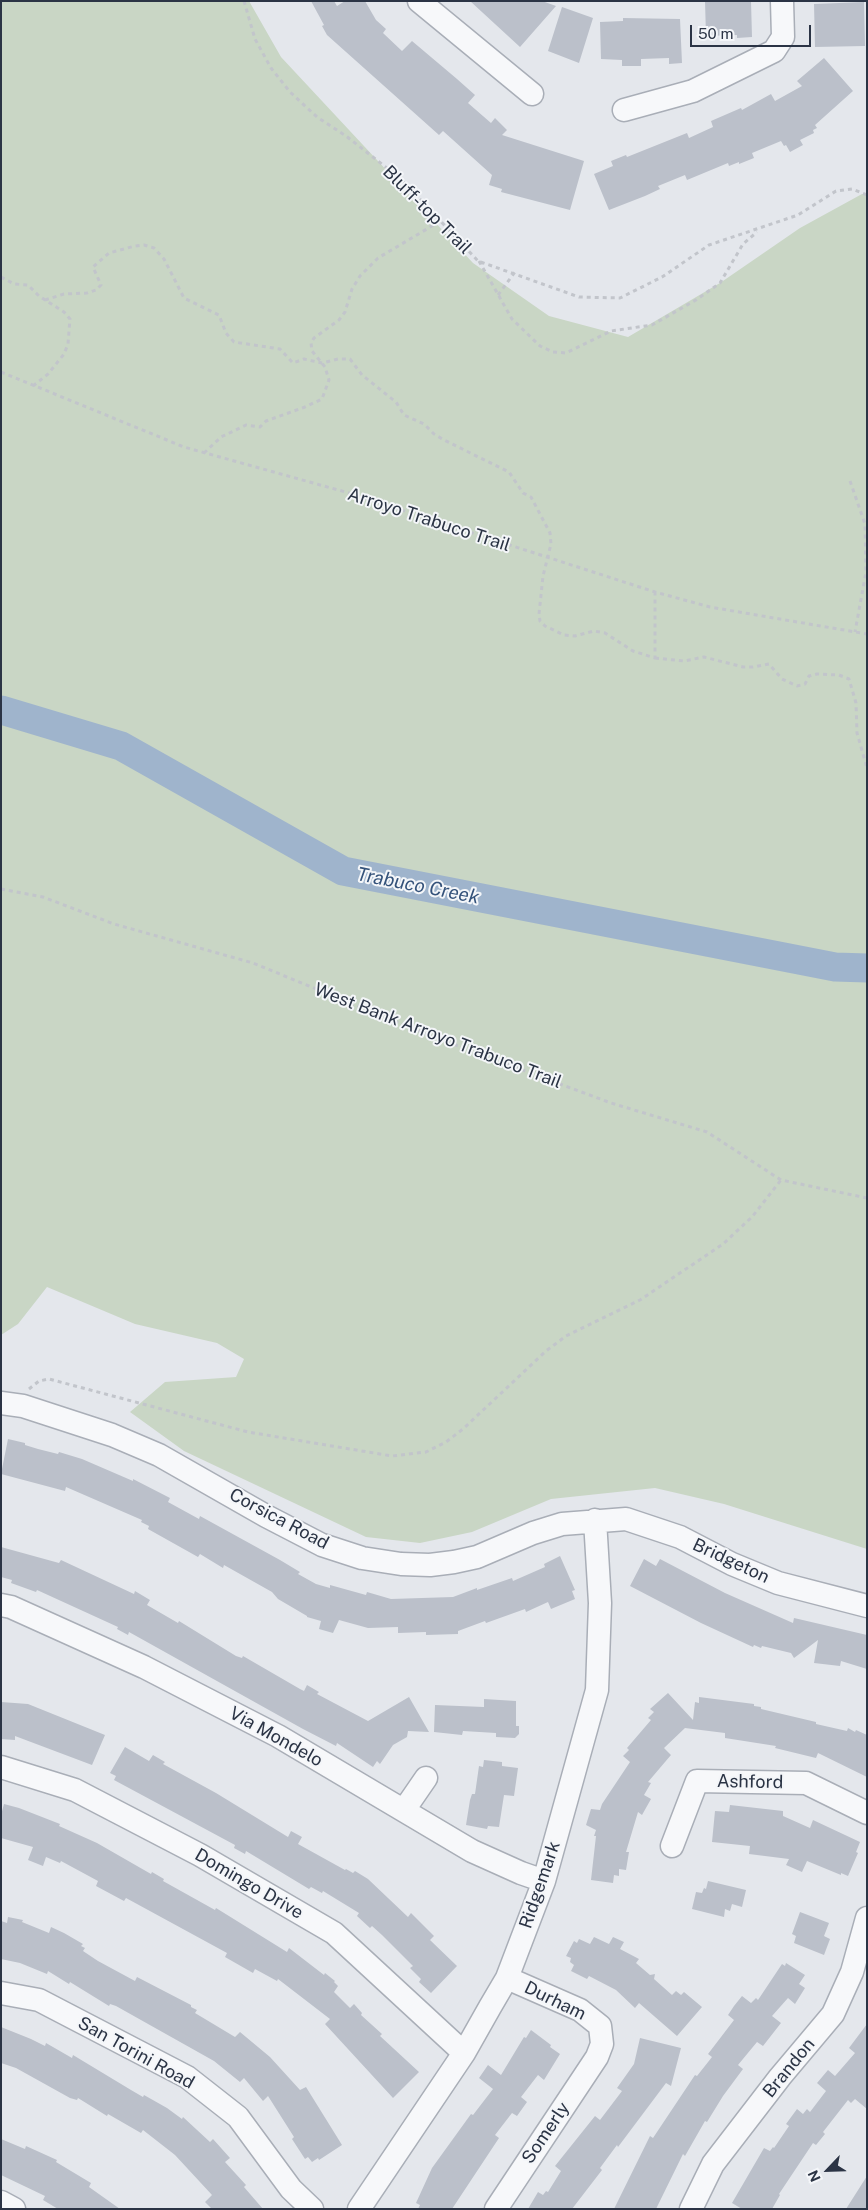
<!DOCTYPE html>
<html>
<head>
<meta charset="utf-8">
<style>
  body { margin:0 }
  #map { position:relative; width:868px; height:2210px; overflow:hidden; background:#e4e7ec; font-family:"Public Sans",sans-serif }
  canvas { display:block }
  .frame { position:absolute; inset:0; border:2px solid #2b3445; pointer-events:none }
  .north { position:absolute; left:803px; top:2145px; width:50px; height:50px; -webkit-text-stroke:4px #f4f6f9; paint-order:stroke; rotate:246deg; font-size:14px; font-weight:700; line-height:20px; text-align:center; color:#2b3445 }
  .north::after { content:''; display:block; margin:auto; width:18px; height:22px; background:#2b3445; clip-path:polygon(50% 0,100% 100%,50% 72%,0 100%) }
  .scale { position:absolute; left:690px; top:25px; width:121px; height:22px; box-sizing:border-box; border:2px solid #2b3445; border-top:0; padding-left:6px; font-size:15px; line-height:18px; white-space:nowrap; color:#2b3445; -webkit-text-stroke:4px #f4f6f9; paint-order:stroke }
</style>
</head>
<body>
<div id="map">
<canvas width="868" height="2210"></canvas>
<div class="frame"></div>
<div class="north">N</div>
<div class="scale">50 m</div>
</div>
<script>
const g = document.querySelector('canvas').getContext('2d');
g.lineJoin = 'round';
function fill(path, color) { g.fillStyle = color; g.fill(path, 'evenodd'); }
const shape = rows => new Path2D(rows.map(r => 'M' + r).join(''));
function trace(path, color, width, dash) { g.strokeStyle = color; g.lineWidth = width; g.lineCap = dash ? 'butt' : 'round'; g.setLineDash(dash || []); g.stroke(path); }
function label(font, color, halo, rows, align = 'center') {
  g.font = font + ' "Public Sans",sans-serif'; g.lineWidth = 4; g.setLineDash([]); g.textBaseline = 'middle'; g.strokeStyle = halo; g.fillStyle = color; for (const [text, x, y, turn = 0] of rows) {
    g.save(); g.translate(x, y); g.rotate((+turn || 0) * Math.PI / 180); g.textAlign = isNaN(turn) ? turn : align; if (halo) g.strokeText(text, 0, 0); g.fillText(text, 0, 0); g.restore();
  }
}
fill(shape([
  [1,1,249,1,281,57,473,263,549,316,628,337,720,283,800,228,862,194,867,194,867,1549,724,1504,655,1488,551,1499,472,1532,420,1543,366,1537,184,1451,130,1412,165,1382,236,1377,244,1359,217,1343,135,1324,47,1287,18,1324,1,1335]
]), '#c9d6c5');
trace(shape([
  [1,710,121,746,343,871,835,967,867,968]
]), '#9fb4cc', 29);
fill(shape([
  [311,1,334,1,337,6,345,1,365,1,376,20,386,29,383,33,402,51,412,41,457,79,475,95,468,103,491,123,495,118,507,130,502,135,584,161,570,210,501,192,502,189,489,185,492,175,443,131,439,135,327,35,322,26,324,25],
  [470,1,542,1,556,6,520,47],
  [705,1,751,1,752,37,737,38,737,35,706,36],
  [864,2,865,46,815,47,814,4],
  [562,7,593,18,579,63,548,51],
  [623,18,680,19,682,63,669,64,669,58,641,59,641,66,622,66,622,60,601,59,600,22,623,21],
  [824,58,853,91,815,125,817,128,813,130,814,133,800,140,803,145,790,152,786,145,784,146,781,141,752,153,754,158,739,164,739,162,729,166,728,163,687,180,685,175,658,186,660,189,645,196,609,210,594,174,613,166,611,161,626,155,627,157,687,133,689,138,713,127,711,121,741,108,742,110,771,94,775,101,802,86,797,81],
  [8,1439,25,1443,25,1445,38,1449,58,1454,59,1452,82,1459,133,1481,133,1479,170,1498,168,1502,199,1519,200,1516,280,1560,300,1572,298,1574,316,1584,330,1588,330,1585,366,1595,367,1592,391,1599,453,1597,477,1588,477,1590,512,1578,513,1581,545,1567,544,1564,560,1556,575,1590,572,1591,575,1599,551,1609,548,1602,526,1612,525,1609,486,1623,485,1621,458,1631,458,1634,426,1635,426,1632,398,1633,398,1627,368,1628,339,1620,333,1633,319,1629,321,1621,307,1617,307,1616,278,1599,272,1592,224,1565,223,1568,200,1554,198,1557,148,1529,149,1526,141,1522,142,1520,66,1487,65,1491,1,1474],
  [1,1547,59,1563,61,1560,134,1594,135,1591,150,1600,147,1605,178,1623,179,1621,236,1656,242,1658,243,1656,300,1689,304,1691,307,1685,319,1692,317,1694,368,1721,409,1697,429,1732,408,1731,407,1737,393,1745,380,1764,377,1761,373,1767,337,1743,336,1746,303,1729,129,1632,128,1635,117,1629,118,1627,37,1590,36,1592,11,1583,12,1580,1,1577],
  [644,1559,656,1566,660,1559,725,1593,793,1623,794,1618,867,1635,867,1669,841,1661,840,1666,814,1663,818,1640,794,1658,791,1653,762,1646,761,1648,754,1645,753,1647,701,1623,630,1586],
  [668,1693,693,1720,695,1702,699,1703,699,1697,754,1704,754,1706,761,1707,761,1709,816,1722,816,1724,847,1731,848,1728,855,1732,856,1730,867,1735,867,1777,818,1753,816,1758,775,1748,776,1746,725,1738,725,1733,685,1728,664,1748,671,1755,648,1782,651,1783,644,1795,651,1799,642,1815,638,1812,626,1852,629,1852,626,1870,619,1869,619,1876,614,1875,613,1883,591,1880,596,1836,594,1836,596,1830,586,1825,591,1809,600,1810,602,1804,630,1762,623,1756,629,1750,627,1748,651,1720,648,1718,654,1712,650,1709],
  [484,1699,516,1701,516,1726,519,1726,519,1734,515,1738,496,1737,496,1733,463,1731,462,1735,434,1732,435,1705,484,1707],
  [1,1702,28,1704,105,1735,92,1765,15,1736,15,1740,1,1739],
  [125,1747,149,1761,153,1755,165,1762,163,1764,216,1793,288,1837,291,1831,302,1837,298,1844,345,1870,346,1869,353,1873,355,1871,368,1879,408,1917,411,1913,434,1936,430,1940,457,1966,431,1993,419,1982,421,1979,410,1968,413,1966,382,1935,372,1926,370,1928,357,1916,359,1913,323,1891,322,1893,311,1887,309,1889,246,1851,245,1854,234,1848,235,1845,114,1780,116,1776,110,1773],
  [484,1760,502,1762,502,1766,518,1768,514,1796,504,1795,499,1827,488,1826,487,1829,466,1825,470,1800,472,1794,475,1794,479,1766,483,1767],
  [4,1804,19,1808,60,1824,59,1826,97,1843,151,1874,152,1872,164,1879,163,1881,215,1910,216,1908,287,1952,289,1948,324,1975,325,1973,335,1981,334,1982,338,1986,334,1992,350,2008,354,2004,362,2013,361,2015,382,2034,380,2036,419,2072,393,2098,325,2024,330,2019,278,1979,277,1981,255,1969,253,1973,225,1957,227,1953,126,1898,124,1901,96,1886,98,1881,61,1861,60,1863,46,1857,43,1866,28,1860,33,1847,1,1838,1,1815],
  [730,1805,783,1811,783,1816,810,1828,813,1820,860,1842,856,1852,858,1853,848,1876,841,1873,841,1875,807,1861,802,1872,786,1865,789,1859,749,1854,750,1846,712,1842,715,1811,729,1812],
  [708,1881,746,1890,742,1907,732,1904,730,1911,725,1909,724,1917,692,1909,696,1892,702,1893,704,1888,706,1889],
  [800,1912,829,1923,824,1936,830,1939,824,1955,794,1943,796,1936,792,1934],
  [8,1917,23,1920,22,1922,49,1933,51,1927,64,1933,83,1944,81,1946,85,1948,83,1951,98,1961,135,1981,137,1977,191,2005,191,2007,197,2010,195,2013,235,2037,240,2032,270,2057,300,2090,306,2087,342,2145,319,2160,318,2158,312,2162,308,2157,305,2159,292,2139,294,2137,268,2096,263,2101,244,2078,240,2082,214,2061,116,2006,110,2004,109,2006,70,1982,69,1984,48,1971,47,1974,20,1963,1,1959,1,1921,7,1923],
  [594,1937,609,1944,613,1937,624,1942,620,1949,639,1959,636,1963,650,1975,655,1974,654,1979,672,1995,676,1991,681,1995,684,1992,702,2007,677,2036,639,2003,635,2008,616,1990,589,1976,587,1979,571,1971,574,1965,570,1962,571,1958,566,1956,574,1941,577,1943,579,1939,590,1944],
  [786,1963,805,1975,799,1984,805,1988,795,2004,788,1998,772,2016,781,2023,763,2046,757,2042,738,2065,743,2069,723,2096,707,2122,705,2121,685,2156,683,2154,656,2209,614,2209,650,2136,653,2138,695,2075,697,2076,712,2057,708,2054,734,2020,728,2015,734,2006,742,1996,751,2003,756,1998,758,2000,782,1964,785,1966],
  [867,2024,867,2109,855,2099,851,2103,848,2100,823,2132,825,2134,816,2145,813,2143,779,2194,780,2195,772,2209,742,2209,732,2203,764,2148,770,2151,773,2147,774,2148,789,2126,786,2124,797,2109,803,2114,807,2109,810,2112,826,2091,817,2083,828,2070,835,2076,855,2053,849,2048],
  [1,2027,31,2039,45,2046,46,2043,72,2058,73,2055,131,2090,143,2097,144,2095,167,2108,182,2119,183,2117,210,2142,213,2139,230,2158,225,2162,246,2185,244,2187,263,2209,212,2209,205,2202,212,2195,175,2155,143,2130,141,2133,108,2114,107,2116,78,2098,77,2100,70,2098,16,2068,1,2063],
  [531,2030,551,2045,550,2047,560,2054,544,2080,538,2075,521,2097,527,2102,517,2116,512,2113,495,2135,499,2138,452,2209,418,2209,420,2205,416,2203,432,2168,471,2114,473,2115,493,2089,479,2078,488,2065,501,2075,524,2037,526,2038],
  [640,2038,681,2048,671,2086,666,2083,618,2147,617,2145,600,2168,602,2170,572,2209,528,2209,538,2192,543,2195,546,2191,548,2192,561,2171,555,2166,595,2116,600,2120,622,2091,617,2088,634,2064],
  [1,2139,25,2149,26,2146,57,2160,56,2162,91,2183,89,2187,120,2209,58,2209,43,2200,45,2196,1,2175],
  [867,2176,867,2209,846,2209]
]), '#bbc0ca');
const minor = shape([
  [419,1,532,94],
  [624,110,693,91,774,51,783,37,782,1],
  [1,1403,23,1406,112,1435,159,1455,266,1516,322,1545,362,1558,401,1564,430,1565,454,1562,477,1557,533,1533,562,1524,626,1519,680,1537,732,1564,778,1583,867,1606],
  [1,1605,11,1607,144,1667,278,1736,472,1851,521,1873,544,1881],
  [1,1767,75,1790,200,1855,334,1933,464,2053],
  [404,1810,426,1778],
  [672,1846,697,1781,806,1783,867,1813],
  [1,1993,39,2000,187,2077,238,2117,291,2189,312,2209],
  [1,2202,14,2209],
  [359,2209,464,2053,490,2007,507,1978,544,1881,597,1690,600,1603,595,1520],
  [496,2209,597,2057,602,2044,600,2026,580,2010,507,1978],
  [691,2209,713,2164,780,2077,833,2014,852,1972,867,1918]
]);
trace(minor, '#a9aeb7', 25);
trace(shape([
  [244,1,255,39,271,68,290,92,317,117,346,136,401,179,478,261,579,297,620,298,662,277,709,245,798,215,836,191,852,189,867,195],
  [479,261,512,319,540,346,553,352,566,353,611,331,652,325,696,300,720,283,743,244,757,232],
  [1,277,14,284,28,285,39,296,64,312,70,319,68,344,64,354,48,374,33,386],
  [498,295,515,272],
  [45,300,64,294,87,293,96,290,101,285,93,267,109,253,135,246,144,245,154,248,164,259,184,298,219,315,226,333,234,342,280,349,293,363,304,359,322,363,338,359,350,359,362,375,396,402,404,415,424,424,434,434,444,440,509,472,523,493,531,497,550,533,551,544,543,576,539,614,540,621,545,626,564,635,575,636,594,631,605,633,633,651,655,658,655,592],
  [1,372,184,447,349,493,655,592,710,607,867,634],
  [204,453,221,437,246,425,260,427,266,421,305,407,322,399,329,380,325,367,312,351,311,343,314,338,339,320,345,312,352,289,360,276,378,258,442,220],
  [850,481,865,524,866,572,855,632],
  [655,658,684,661,704,657,743,667,753,667,769,664,782,679,797,686,805,684,809,676,817,674,839,675,849,679,856,703,857,733,867,768],
  [1,889,43,897,114,924,253,963,426,1034,611,1103,707,1132,781,1180,867,1198],
  [29,1389,39,1381,49,1379,248,1432,392,1456,426,1452,446,1442,463,1429,546,1351,566,1336,640,1300,723,1244,752,1217,781,1180]
]), '#c2c5cb', 3, [4, 4]);
trace(minor, '#f7f8fa', 22);
label('18px', '#2b3445', '#f4f6f9', [
  ["Bluff-top Trail",427,210,45],
  ["Arroyo Trabuco Trail",429,520,18],
  ["West Bank Arroyo Trabuco Trail",438,1036,21],
  ["Corsica Road",279,1519,28],
  ["Bridgeton",731,1561,25],
  ["Via Mondelo",276,1737,29],
  ["Ashford",750,1782,1],
  ["Domingo Drive",249,1884,30],
  ["Ridgemark",540,1885,-71],
  ["Durham",555,2001,26],
  ["San Torini Road",136,2053,29],
  ["Brandon",789,2068,-51],
  ["Somerly",546,2133,-56]
]);
label('italic 19px', '#34527a', '#f4f6f9', [
  ["Trabuco Creek",418,886,11]
]);
</script>
</body>
</html>
